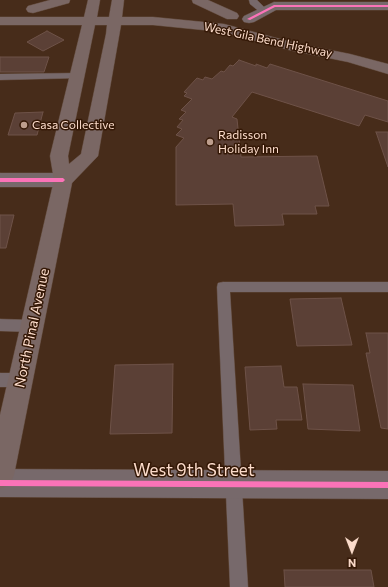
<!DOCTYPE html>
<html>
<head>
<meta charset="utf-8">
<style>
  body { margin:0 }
  #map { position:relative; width:388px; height:587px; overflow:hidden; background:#472c1a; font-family:Commissioner,sans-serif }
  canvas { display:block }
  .north { position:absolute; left:332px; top:531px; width:40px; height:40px; -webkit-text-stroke:3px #341806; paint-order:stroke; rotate:180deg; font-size:11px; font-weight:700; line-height:16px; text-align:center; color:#fcdccb }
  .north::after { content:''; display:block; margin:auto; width:14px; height:18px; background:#fcdccb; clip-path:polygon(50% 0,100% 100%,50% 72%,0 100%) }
</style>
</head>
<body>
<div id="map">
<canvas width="388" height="587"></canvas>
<div class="north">N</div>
</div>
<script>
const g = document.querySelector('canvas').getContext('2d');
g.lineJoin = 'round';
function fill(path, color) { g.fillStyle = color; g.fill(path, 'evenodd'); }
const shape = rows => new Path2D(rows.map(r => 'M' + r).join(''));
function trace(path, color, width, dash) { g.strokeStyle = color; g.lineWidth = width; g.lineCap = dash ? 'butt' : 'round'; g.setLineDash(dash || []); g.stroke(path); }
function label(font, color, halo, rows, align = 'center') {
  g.font = font + ' Commissioner,sans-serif'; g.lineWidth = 3; g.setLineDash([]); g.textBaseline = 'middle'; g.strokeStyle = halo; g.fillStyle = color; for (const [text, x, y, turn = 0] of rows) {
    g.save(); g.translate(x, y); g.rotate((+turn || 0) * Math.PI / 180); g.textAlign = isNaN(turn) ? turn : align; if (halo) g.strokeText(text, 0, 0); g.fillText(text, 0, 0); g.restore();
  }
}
const building = shape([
  [47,31,64,40,43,51,27,42,47,31],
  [0,57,49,57,44,72,0,72,0,57],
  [239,60,256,66,256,64,267,68,270,64,388,101,388,122,365,115,359,126,252,92,232,117,237,119,241,157,317,156,329,206,315,206,317,214,282,214,284,225,235,226,233,204,176,205,176,147,184,138,176,135,182,129,177,127,183,120,179,119,186,112,181,110,192,99,184,96,187,93,184,92,197,78,203,80,205,77,212,79,221,71,224,72,230,65,233,66,239,60],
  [43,112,37,135,8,135,15,113,43,112],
  [376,132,388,132,388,167,376,132],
  [0,215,14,215,6,248,0,248,0,215],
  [341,298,352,345,297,346,290,299,341,298],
  [366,333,388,333,388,429,381,428,366,353,370,353,366,333],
  [173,364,172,433,110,434,115,365,173,364],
  [281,366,284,387,297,387,302,420,276,420,277,429,250,430,245,367,281,366],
  [303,384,353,385,360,431,308,429,303,384],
  [284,570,371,570,374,587,285,587,284,570]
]);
fill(building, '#5b4036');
trace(building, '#6e5248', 1);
const lane = shape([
  [249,0,257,0,268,11,267,13,261,13,250,4,249,0],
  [77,73,80,74,81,76,80,78,0,80,0,74,77,73],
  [223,282,388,282,388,292,230,292,248,587,230,587,217,287,218,283,223,282],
  [0,319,32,320,37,322,39,326,37,330,32,332,0,331,0,319],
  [0,373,20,373,25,375,27,380,25,385,20,387,0,387,0,373]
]);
const street = shape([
  [274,2,388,2,388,10,276,10,254,22,249,23,244,22,242,19,244,16,274,2],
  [0,173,63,173,70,175,72,180,70,185,63,187,0,187,0,173],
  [0,469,388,471,388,499,0,497,0,469]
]);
const primary = shape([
  [50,0,70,0,69,3,33,13,28,12,26,9,28,6,50,0],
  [88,0,100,0,97,17,109,17,112,0,124,0,122,17,153,17,224,24,295,43,350,54,388,64,388,74,348,62,289,50,223,32,153,25,121,25,98,156,72,183,14,475,10,485,0,489,0,415,54,180,50,156,82,25,0,25,0,17,84,17,88,0],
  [95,25,107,25,106,34,81,154,69,164,68,156,95,25],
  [192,0,208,0,237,13,239,16,237,19,227,19,193,3,192,0]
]);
trace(lane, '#61493a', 1);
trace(street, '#61493a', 1);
trace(primary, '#61493a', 1);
fill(lane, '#77696b');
fill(street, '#77696b');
fill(primary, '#7a6764');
fill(shape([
  [274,5,388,5,388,7,275,7,250,20,247,19,274,5],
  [0,178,63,178,65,180,63,182,0,182,0,178],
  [0,480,388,482,388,488,0,486,0,480]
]), '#fb73b8');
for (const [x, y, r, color] of [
  [24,125,4,"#bd9e8d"],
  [210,142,4,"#bd9e8d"]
]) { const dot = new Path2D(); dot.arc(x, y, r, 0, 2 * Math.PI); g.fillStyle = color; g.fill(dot); trace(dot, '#341806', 1.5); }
label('12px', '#fcdccb', '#341806', [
  ["West Gila Bend Highway",268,40,12]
]);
label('12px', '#fcdccb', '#341806', [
  ["Casa Collective",32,125],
  ["Radisson",218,135],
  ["Holiday Inn",218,149]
], 'left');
label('14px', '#fcdccb', '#341806', [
  ["North Pinal Avenue",32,328,-78]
]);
label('17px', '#fcdccb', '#341806', [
  ["West 9th Street",194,470]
]);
</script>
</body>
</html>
